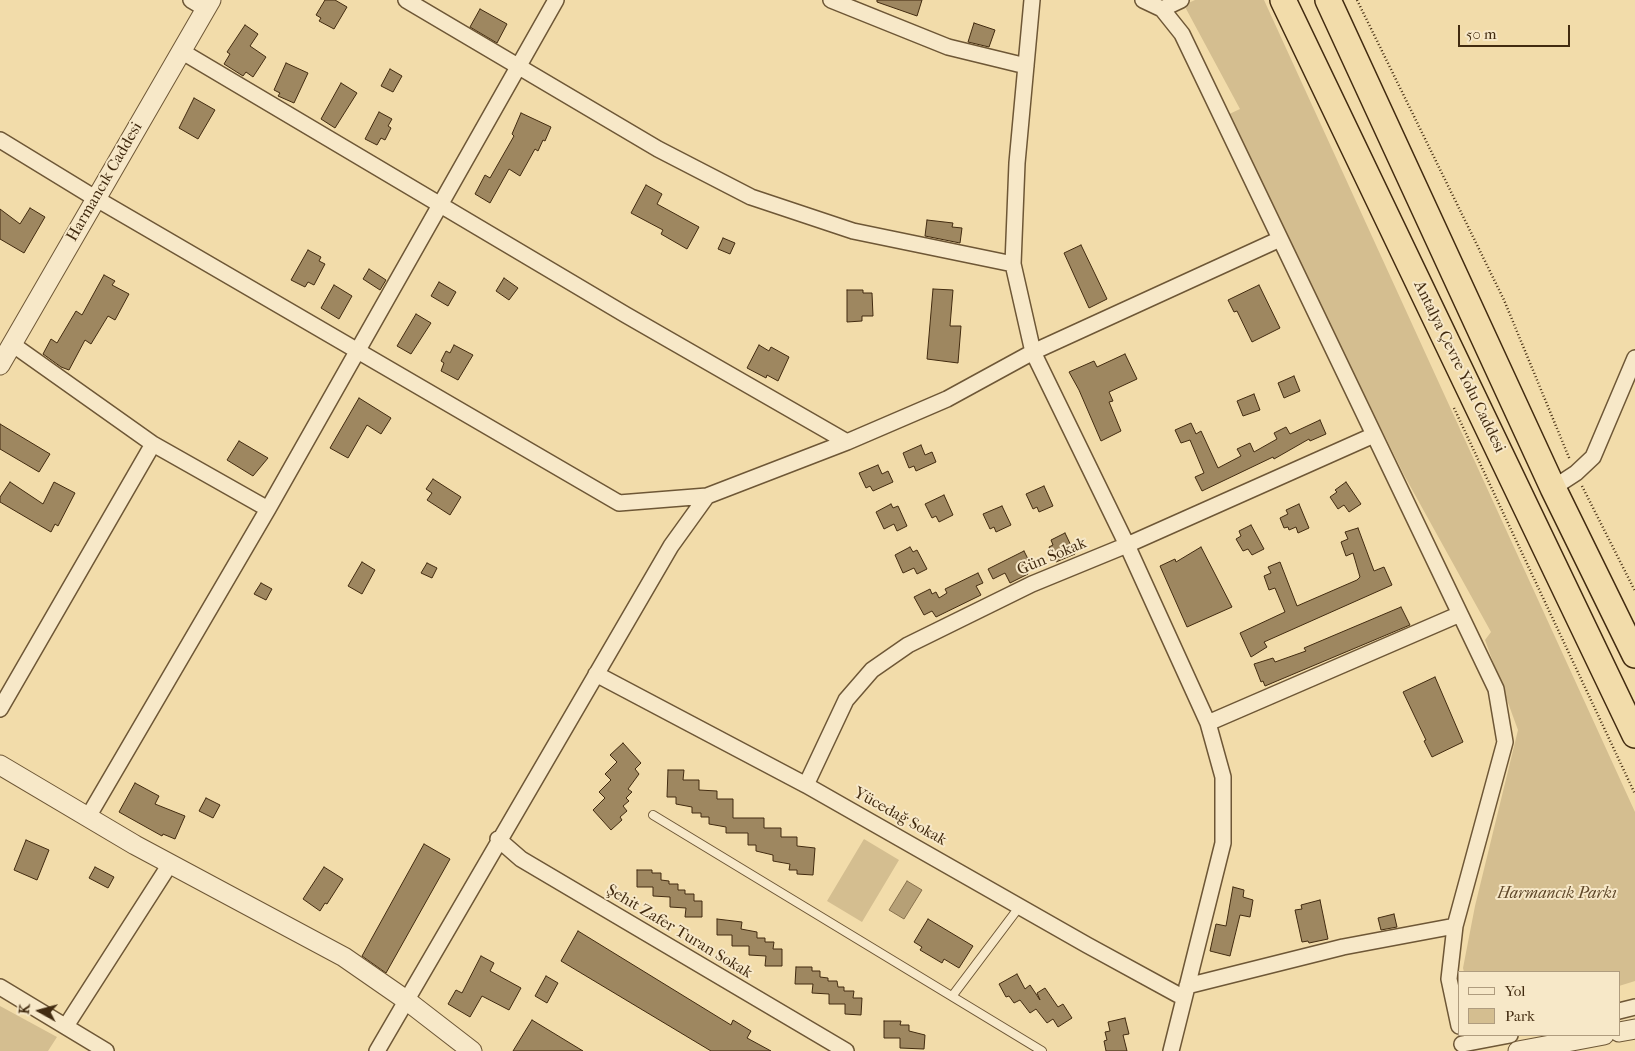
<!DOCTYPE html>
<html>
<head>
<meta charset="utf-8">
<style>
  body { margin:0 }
  #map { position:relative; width:1635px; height:1051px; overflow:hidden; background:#f2dcaa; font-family:"IM FELL French Canon",serif }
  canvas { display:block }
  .legend { position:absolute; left:1458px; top:971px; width:162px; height:65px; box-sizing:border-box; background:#f7e8c8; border:1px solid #af9c7e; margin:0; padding:6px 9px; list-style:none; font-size:15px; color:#422b10 }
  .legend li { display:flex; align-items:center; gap:10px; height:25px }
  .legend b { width:25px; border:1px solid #af9c7e }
  .north { position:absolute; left:15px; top:986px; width:50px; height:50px; -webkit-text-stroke:4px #f7e8c8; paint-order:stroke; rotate:277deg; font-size:14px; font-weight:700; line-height:20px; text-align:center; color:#422b10 }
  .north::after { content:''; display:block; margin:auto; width:18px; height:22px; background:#422b10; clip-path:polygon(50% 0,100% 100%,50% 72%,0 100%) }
  .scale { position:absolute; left:1458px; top:25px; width:112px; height:22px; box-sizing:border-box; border:2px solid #422b10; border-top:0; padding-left:6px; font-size:15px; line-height:18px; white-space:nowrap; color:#422b10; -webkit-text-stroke:4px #f7e8c8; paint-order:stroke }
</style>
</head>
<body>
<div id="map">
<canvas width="1635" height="1051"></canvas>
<ul class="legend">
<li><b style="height:6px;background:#f7e8c8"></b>Yol</li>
<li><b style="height:14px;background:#d4be90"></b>Park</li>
</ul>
<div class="north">K</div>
<div class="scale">50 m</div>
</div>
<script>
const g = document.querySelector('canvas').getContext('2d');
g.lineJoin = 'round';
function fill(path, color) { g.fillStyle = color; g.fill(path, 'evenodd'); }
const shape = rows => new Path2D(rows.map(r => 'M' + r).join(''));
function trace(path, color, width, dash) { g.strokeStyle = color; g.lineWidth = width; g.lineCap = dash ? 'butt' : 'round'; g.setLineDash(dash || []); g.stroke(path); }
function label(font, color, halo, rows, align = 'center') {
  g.font = font + ' "IM FELL French Canon",serif'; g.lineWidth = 4; g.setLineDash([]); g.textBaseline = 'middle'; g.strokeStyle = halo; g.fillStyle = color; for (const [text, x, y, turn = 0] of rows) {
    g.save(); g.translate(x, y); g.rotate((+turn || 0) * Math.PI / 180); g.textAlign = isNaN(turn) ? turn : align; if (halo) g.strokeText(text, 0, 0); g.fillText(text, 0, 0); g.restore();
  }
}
fill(shape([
  [1195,0,1264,0,1635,812,1635,981,1619,986,1619,972,1464,972,1463,968,1475,906,1518,730,1485,640,1491,632,1404,475,1295,253,1225,116,1240,109,1184,5],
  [864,839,899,860,862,922,827,901],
  [0,1006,57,1037,48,1051,0,1051]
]), '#d4be90');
const water = shape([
  [907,881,922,890,904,919,889,910,907,881]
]);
fill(water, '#b6a076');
trace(water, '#88714d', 1);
const building = shape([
  [325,0,335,0,347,7,334,29,319,21,321,18,316,15,325,0],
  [877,0,922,0,917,16,877,2,877,0],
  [480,9,507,24,497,43,470,27,480,9],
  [974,23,995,30,989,47,968,42,974,23],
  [245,25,258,34,250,46,266,57,253,77,246,72,243,76,224,64,230,54,227,52,245,25],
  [286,63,308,73,294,103,278,96,280,93,274,90,286,63],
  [390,69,402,76,393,92,381,86,390,69],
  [341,83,357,93,335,128,321,119,341,83],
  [194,98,215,110,198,139,179,128,194,98],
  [379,112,392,119,388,126,391,128,385,140,381,138,377,145,365,139,379,112],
  [521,113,551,127,545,141,543,140,538,151,535,149,520,176,509,169,490,203,475,194,485,175,490,178,514,136,512,134,521,113],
  [646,185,662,194,657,204,699,227,687,249,661,234,663,230,631,213,646,185],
  [30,208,45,217,24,253,0,239,0,209,20,224,30,208],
  [927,220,953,223,952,227,962,228,960,243,925,236,927,220],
  [723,238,735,243,730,254,718,249,723,238],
  [1081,245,1107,299,1089,308,1064,253,1081,245],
  [308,250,321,257,319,261,325,264,314,285,308,282,305,287,291,280,308,250],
  [369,269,386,280,380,290,363,279,369,269],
  [104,275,115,281,112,285,129,294,115,320,108,316,91,344,85,340,69,370,61,367,43,354,51,339,57,343,76,311,82,315,104,275],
  [504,278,518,288,509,300,496,291,504,278],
  [439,282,456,292,448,306,431,296,439,282],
  [334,285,352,296,339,319,321,308,334,285],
  [1259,285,1280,328,1252,342,1237,311,1234,312,1228,300,1259,285],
  [933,289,953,290,950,326,961,326,958,363,927,359,933,289],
  [847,290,863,290,863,293,872,293,873,316,862,316,862,321,847,322,847,290],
  [416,314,431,323,411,354,397,346,416,314],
  [454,345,473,355,458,380,441,371,444,363,441,361,446,351,450,353,454,345],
  [759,345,769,351,771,347,789,357,778,381,767,375,766,378,747,368,759,345],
  [1125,354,1137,379,1109,392,1113,401,1109,402,1121,431,1101,441,1079,390,1069,372,1094,361,1097,367,1125,354],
  [1294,376,1300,391,1284,398,1278,383,1294,376],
  [1254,394,1260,410,1243,416,1237,401,1254,394],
  [359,398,391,418,381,434,367,425,348,458,330,448,359,398],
  [1320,420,1326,434,1310,441,1309,439,1274,459,1273,457,1202,491,1195,477,1204,473,1190,440,1181,443,1175,430,1191,423,1196,434,1201,431,1218,468,1241,456,1237,449,1250,443,1254,452,1277,439,1274,433,1286,427,1290,434,1320,420],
  [0,424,50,454,39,472,0,449,0,424],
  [239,441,268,458,253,476,227,460,239,441],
  [921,445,925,455,932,452,936,462,916,471,914,466,909,468,903,453,921,445],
  [878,465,882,474,888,471,893,482,873,491,870,486,866,488,859,473,878,465],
  [433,479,461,497,450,515,427,500,432,493,426,489,433,479],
  [10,482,43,504,54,482,75,493,58,526,55,524,51,532,0,502,0,497,10,482],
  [1346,482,1361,504,1349,512,1344,505,1338,509,1330,497,1337,492,1335,490,1346,482],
  [1044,486,1053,506,1039,512,1037,507,1033,509,1026,494,1044,486],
  [944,495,953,515,939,522,936,516,932,518,925,504,944,495],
  [891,504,893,508,898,506,907,526,897,531,894,524,884,529,876,512,891,504],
  [1299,504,1309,528,1298,533,1296,527,1289,530,1288,527,1284,528,1280,518,1288,514,1286,510,1299,504],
  [1002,506,1011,525,996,532,994,527,990,529,983,514,1002,506],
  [1251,525,1264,549,1252,555,1248,549,1243,551,1236,539,1241,536,1239,531,1251,525],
  [1358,528,1374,571,1384,567,1392,585,1264,642,1267,647,1251,657,1240,633,1285,612,1275,588,1269,590,1264,576,1271,573,1268,567,1280,562,1297,606,1357,580,1360,577,1353,553,1346,556,1341,542,1348,539,1345,532,1358,528],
  [1065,533,1075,554,1056,562,1049,547,1053,545,1051,540,1065,533],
  [910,547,913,552,917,550,927,569,917,574,914,568,903,573,895,555,910,547],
  [1201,547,1232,607,1187,627,1160,566,1175,559,1176,562,1201,547],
  [1024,551,1029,561,1023,565,1028,574,1010,583,1005,573,993,579,988,569,1024,551],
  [362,562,375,570,362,594,348,586,362,562],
  [427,563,437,568,432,578,421,573,427,563],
  [978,573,983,583,976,586,981,595,936,617,932,611,924,615,914,597,930,589,932,594,936,592,939,598,947,593,945,589,978,573],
  [261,583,272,589,266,600,254,594,261,583],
  [1401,607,1410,625,1265,686,1263,681,1261,682,1254,664,1273,658,1275,662,1306,651,1304,648,1401,607],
  [1435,677,1463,742,1432,757,1424,741,1426,740,1403,692,1435,677],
  [623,743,641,763,635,769,639,774,628,789,632,792,626,798,629,801,623,806,627,811,620,817,622,820,611,830,593,810,605,798,599,792,611,780,605,774,617,762,610,755,623,743],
  [668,770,684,770,683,780,699,780,699,790,717,791,717,799,733,799,733,818,764,818,764,828,781,828,781,837,797,837,797,846,815,848,813,875,797,874,797,870,789,870,790,864,773,861,773,855,756,851,756,845,748,845,748,833,726,833,726,827,709,824,709,817,701,817,701,813,692,813,692,807,676,804,676,797,667,797,668,770],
  [135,783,159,796,155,804,185,816,175,839,163,834,162,836,119,812,135,783],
  [206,798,220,805,213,818,199,811,206,798],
  [26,840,49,850,37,880,14,870,26,840],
  [424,844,450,859,386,973,362,956,424,844],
  [95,867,114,877,108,888,89,878,95,867],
  [324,867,343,879,327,904,325,903,320,911,303,899,324,867],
  [637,870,652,870,652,873,661,873,661,880,669,881,669,884,678,884,678,890,685,890,685,894,694,894,694,901,702,901,702,917,685,917,686,908,670,907,670,897,653,896,653,887,637,887,637,870],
  [1233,887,1244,890,1243,897,1253,900,1250,917,1240,915,1230,956,1210,951,1216,924,1226,926,1233,887],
  [1320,900,1328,939,1309,943,1308,941,1302,942,1295,910,1302,909,1301,905,1320,900],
  [1394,914,1397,927,1381,930,1378,918,1394,914],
  [717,919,742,922,741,929,757,932,757,938,765,938,765,942,774,942,773,949,782,949,782,966,765,966,766,956,749,955,749,946,732,946,732,935,717,935,717,919],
  [928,919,973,946,959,968,944,959,942,963,920,950,922,947,914,942,928,919],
  [578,931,731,1025,733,1020,751,1031,747,1038,771,1051,711,1051,561,961,578,931],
  [481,956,494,963,490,971,521,988,509,1010,482,996,470,1017,448,1004,456,990,462,993,481,956],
  [796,967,812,967,812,971,820,971,820,977,828,978,828,981,837,981,838,987,844,987,844,991,854,991,853,998,862,998,861,1015,845,1014,845,1004,829,1004,829,994,812,993,813,984,795,984,796,967],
  [1017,974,1025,989,1030,985,1040,1000,1037,993,1045,988,1058,1007,1063,1004,1072,1018,1058,1027,1053,1019,1047,1023,1036,1009,1030,1013,1020,1000,1014,1003,1009,996,1006,997,999,984,1017,974],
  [546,976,558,983,547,1003,535,996,546,976],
  [1125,1018,1129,1034,1123,1035,1127,1051,1106,1051,1104,1041,1107,1040,1105,1032,1110,1031,1108,1022,1125,1018],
  [532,1020,583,1051,513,1051,532,1020],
  [884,1021,901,1021,900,1025,909,1025,909,1031,925,1035,924,1049,900,1048,900,1038,884,1038,884,1021]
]);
fill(building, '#9e8760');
trace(building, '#422b10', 1);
const service = shape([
  [653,815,1042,1051],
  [953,995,1020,906]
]);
const minor = shape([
  [191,0,206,9],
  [406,0,658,149,751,197,853,231,1013,264],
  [831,0,948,47,1026,66],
  [1032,0,1017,163,1013,264,1033,352,1127,545,1208,723,1223,777,1223,843,1171,1051],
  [1143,0,1162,9,1182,34,1496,689,1505,742,1455,926,1449,979,1459,1026],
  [1162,9,1181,0],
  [181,51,626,315,847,442],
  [0,140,95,198,619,503,707,496],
  [12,344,153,444,268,509],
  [1553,488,1576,473,1593,457,1635,358],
  [596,674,806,785,1087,945,1184,998],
  [0,709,153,444],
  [1208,723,1460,614],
  [806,785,846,700,872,670,908,645,1032,584,1127,545,1374,435],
  [88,817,268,509,556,0],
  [498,839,521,859,846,1051],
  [1187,986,1343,947,1455,926],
  [0,987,106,1051],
  [1619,1011,1635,1007],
  [66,1026,170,864],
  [1462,1044,1510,1035],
  [377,1051,671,546,707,496,847,442,947,399,1033,352,1280,239]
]);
const tertiary = shape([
  [0,365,211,0],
  [0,765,135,845,344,957,406,1000,472,1051],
  [1619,1032,1635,1029],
  [1518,1051,1604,1035]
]);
const trunk = shape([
  [1283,0,1635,735],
  [1328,0,1553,488,1635,655]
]);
trace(service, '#6e5736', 10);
trace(minor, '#6e5736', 18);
trace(tertiary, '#6e5736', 21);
trace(trunk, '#422b10', 28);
trace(shape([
  [1357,0,1504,300,1570,460],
  [1454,408,1635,794],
  [1582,486,1635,591]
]), '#422b10', 2.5, [1, 2.5]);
trace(service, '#f7e8c8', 8);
trace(minor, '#f7e8c8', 15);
trace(tertiary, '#f7e8c8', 19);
trace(trunk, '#f2dcaa', 25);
label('16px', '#422b10', '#f7e8c8', [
  ["Harmancık Caddesi",105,182,-60],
  ["Antalya Çevre Yolu Caddesi",1459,367,64],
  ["Gün Sokak",1052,557,-23],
  ["Yücedağ Sokak",900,817,29],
  ["Şehit Zafer Turan Sokak",679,932,31]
]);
label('italic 16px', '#5f482a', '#f7e8c8', [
  ["Harmancık Parkı",1557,894]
]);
</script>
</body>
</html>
